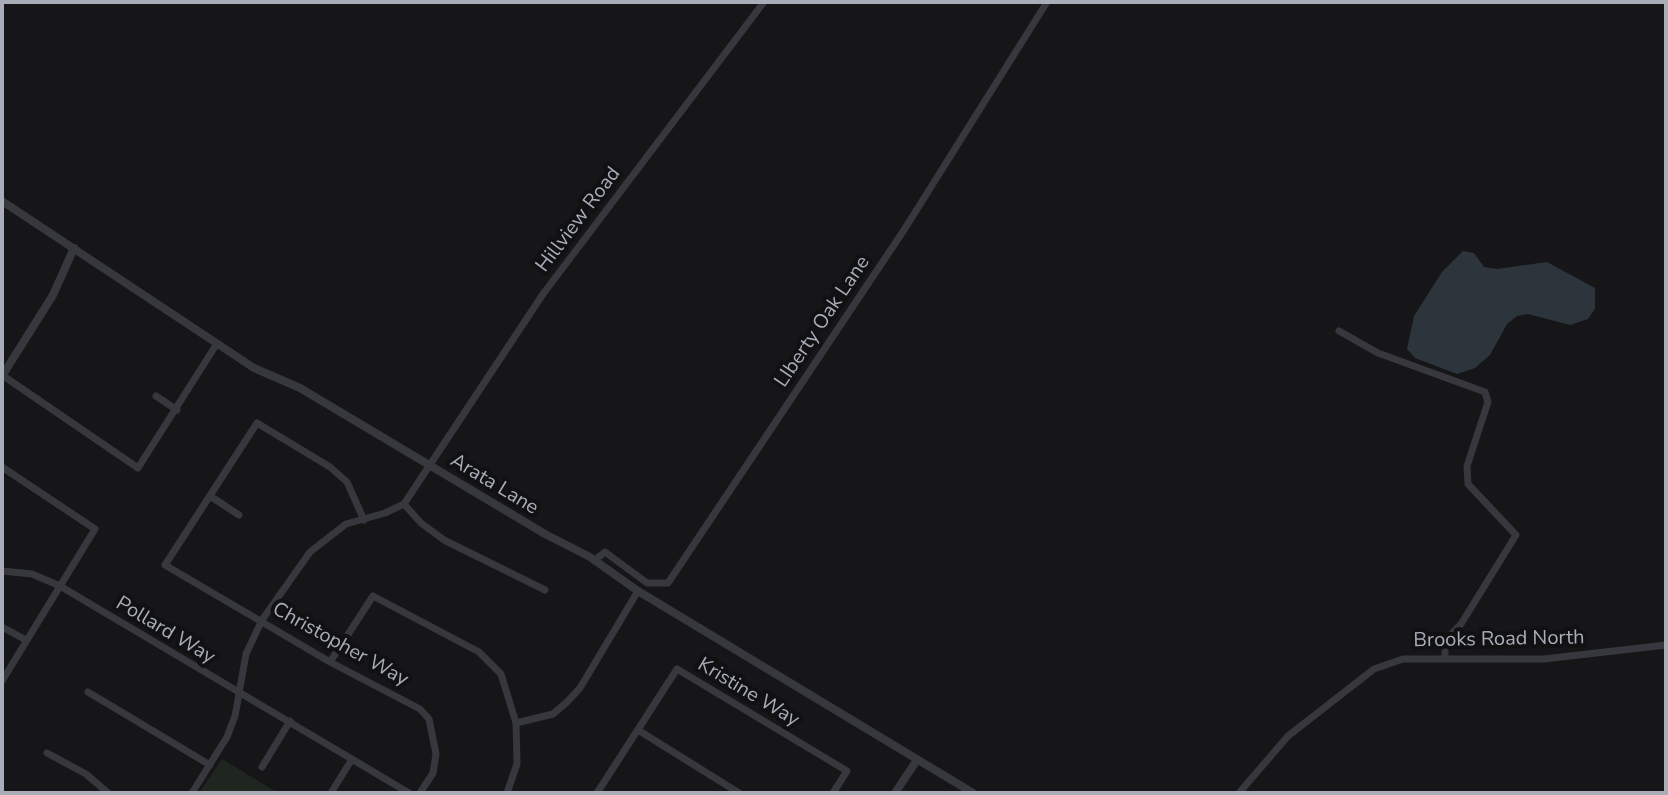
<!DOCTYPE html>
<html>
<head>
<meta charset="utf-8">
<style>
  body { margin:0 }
  #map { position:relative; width:1668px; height:795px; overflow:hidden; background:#161618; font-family:"Nunito Sans",sans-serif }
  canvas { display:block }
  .frame { position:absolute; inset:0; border:4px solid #a8adb8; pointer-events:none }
</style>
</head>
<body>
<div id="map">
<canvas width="1668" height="795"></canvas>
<div class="frame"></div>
</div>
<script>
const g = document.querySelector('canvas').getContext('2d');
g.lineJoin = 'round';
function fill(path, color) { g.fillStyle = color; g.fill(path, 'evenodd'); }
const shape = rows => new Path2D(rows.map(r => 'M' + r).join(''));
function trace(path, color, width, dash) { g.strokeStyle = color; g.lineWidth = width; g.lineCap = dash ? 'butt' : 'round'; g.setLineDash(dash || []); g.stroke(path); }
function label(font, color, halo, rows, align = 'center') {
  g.font = font + ' "Nunito Sans",sans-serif'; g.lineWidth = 8; g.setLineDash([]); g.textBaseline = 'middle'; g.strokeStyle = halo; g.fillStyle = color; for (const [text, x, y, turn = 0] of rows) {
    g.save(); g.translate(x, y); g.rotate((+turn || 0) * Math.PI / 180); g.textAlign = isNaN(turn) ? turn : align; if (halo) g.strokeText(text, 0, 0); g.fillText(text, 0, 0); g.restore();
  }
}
fill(shape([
  [222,759,278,793,199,793]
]), '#1e261f');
fill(shape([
  [1463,251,1474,253,1484,267,1497,269,1547,262,1595,288,1595,309,1588,319,1570,325,1528,314,1517,316,1507,324,1490,355,1475,368,1457,374,1415,358,1407,349,1414,316,1442,272]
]), '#2c353c');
trace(shape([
  [1339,331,1378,353,1485,392,1488,402,1467,466,1468,484,1516,535,1461,624,1445,641,1445,659],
  [2,375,138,468,216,345],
  [156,396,177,410],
  [2,467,95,529,2,681],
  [210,496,239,515],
  [404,504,421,523,444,540,545,590],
  [364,520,347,482,330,467,257,423,165,565,330,662,420,709,429,719,436,754,433,773,420,793],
  [595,560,605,552,647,583,668,583,904,230,1047,2],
  [2,571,32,574,60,586,409,793],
  [2,627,26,640],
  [330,662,373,596,479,652,501,674,516,723,517,764,507,793],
  [88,692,210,765],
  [516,723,553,714,567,702,580,688,638,591],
  [638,730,739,793],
  [47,753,86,774,108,793],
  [262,767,290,721],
  [192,793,227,737,235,716,246,654,262,620,310,552,346,524,385,513,404,504,543,294,764,2],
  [331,793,352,759],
  [597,793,677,669,847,771,833,793],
  [1239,793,1288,736,1374,669,1403,659,1544,659,1666,645]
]), '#37383d', 7);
trace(shape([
  [2,201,254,368,300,388,545,534,590,557,638,591,973,793],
  [2,376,53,295,74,248],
  [895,793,917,760]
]), '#37383d', 8);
label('20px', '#a8adb8', '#111113', [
  ["Hillview Road",579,220,-53],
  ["LIberty Oak Lane",823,322,-56],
  ["Arata Lane",494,485,31],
  ["Pollard Way",165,631,31],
  ["Brooks Road North",1499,640,-1],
  ["Christopher Way",340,645,29],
  ["Kristine Way",748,693,31]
]);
</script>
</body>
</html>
